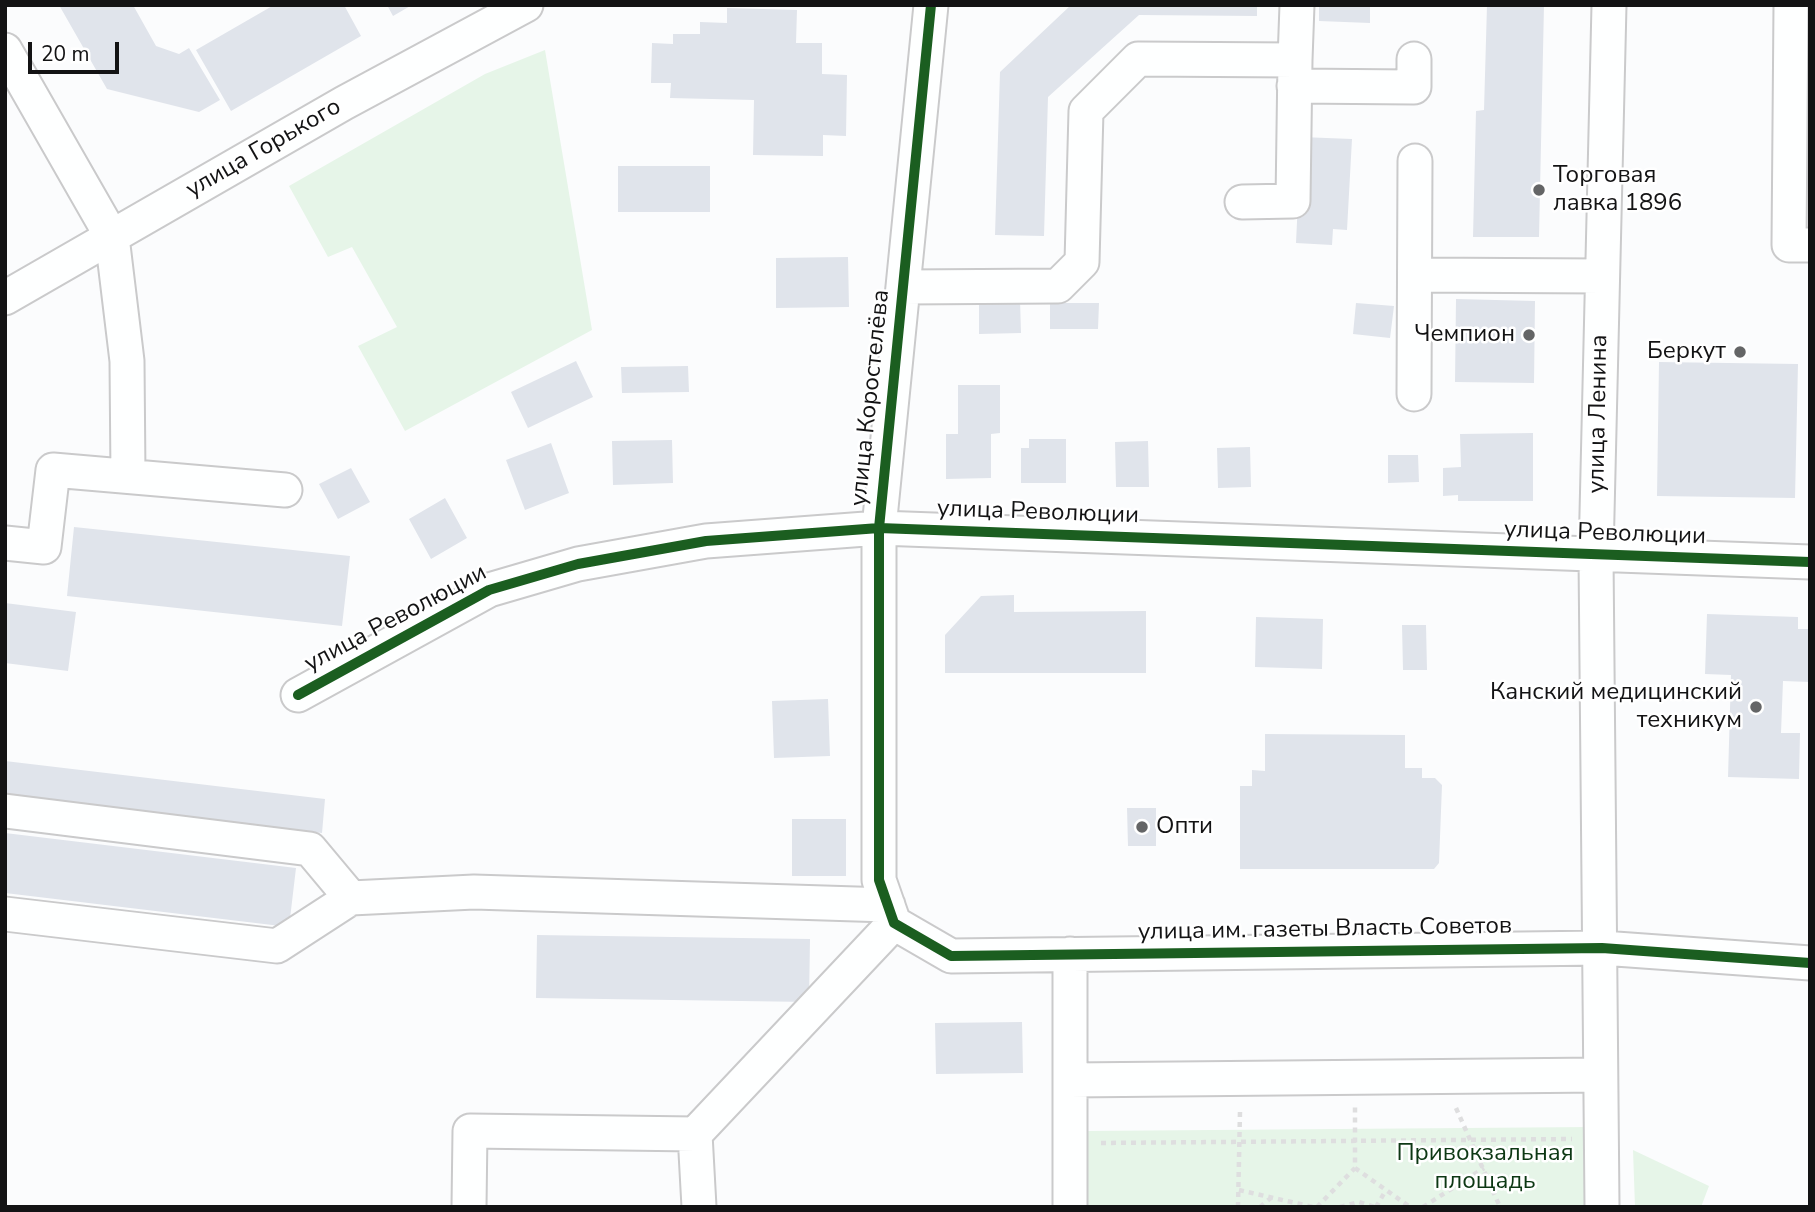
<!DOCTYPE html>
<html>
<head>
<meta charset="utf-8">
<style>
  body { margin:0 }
  #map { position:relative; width:1815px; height:1212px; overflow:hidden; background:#fbfcfd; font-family:"Nunito Sans",sans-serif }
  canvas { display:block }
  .frame { position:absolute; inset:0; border:7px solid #131314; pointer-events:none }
  .scale { position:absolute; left:28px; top:42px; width:91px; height:32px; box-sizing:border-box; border:4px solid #131314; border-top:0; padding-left:9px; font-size:21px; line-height:24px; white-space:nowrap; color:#131314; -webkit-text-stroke:5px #fff; paint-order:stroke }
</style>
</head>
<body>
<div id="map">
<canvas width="1815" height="1212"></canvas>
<div class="frame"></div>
<div class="scale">20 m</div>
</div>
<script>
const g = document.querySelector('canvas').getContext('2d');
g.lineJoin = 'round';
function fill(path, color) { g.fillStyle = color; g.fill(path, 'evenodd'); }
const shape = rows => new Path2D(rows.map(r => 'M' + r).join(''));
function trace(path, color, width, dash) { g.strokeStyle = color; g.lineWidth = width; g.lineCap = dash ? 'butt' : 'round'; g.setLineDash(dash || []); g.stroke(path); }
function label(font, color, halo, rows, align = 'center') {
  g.font = font + ' "Nunito Sans",sans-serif'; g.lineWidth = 5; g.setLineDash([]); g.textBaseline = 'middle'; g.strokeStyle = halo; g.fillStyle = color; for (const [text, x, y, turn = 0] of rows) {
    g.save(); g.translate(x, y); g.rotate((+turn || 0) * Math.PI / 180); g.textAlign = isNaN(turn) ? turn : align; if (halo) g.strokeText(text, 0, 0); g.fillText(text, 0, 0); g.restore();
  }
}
fill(shape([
  [545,50,592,330,405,431,358,346,397,327,352,247,328,257,289,186,485,74],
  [1590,1127,1590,1207,1085,1207,1086,1131],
  [1633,1150,1709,1186,1701,1207,1635,1207]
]), '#e6f5e8');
fill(shape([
  [59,5,133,5,156,46,179,54,189,48,220,100,199,112,107,89],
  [274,5,344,5,361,36,231,111,196,50],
  [387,5,412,5,393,16],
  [1071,5,1257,5,1257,16,1139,15,1048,97,1044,236,995,235,1000,72],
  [1319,5,1370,5,1370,23,1319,21],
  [1487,5,1544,5,1539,237,1473,237,1476,111,1484,110],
  [727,8,797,10,796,43,822,43,822,74,847,75,846,136,823,135,823,156,753,155,754,100,670,98,671,83,651,83,652,43,673,44,673,34,700,34,700,22,727,23],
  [1301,137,1352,139,1347,230,1333,229,1332,245,1296,243],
  [618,166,710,166,710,212,618,212],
  [848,257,849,307,776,308,776,258],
  [1456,299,1535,301,1534,383,1455,382],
  [1020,300,1021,333,979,334,979,301],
  [1050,303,1099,303,1098,329,1050,329],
  [1356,303,1394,306,1390,338,1353,334],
  [576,361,593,397,528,428,511,392],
  [1659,362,1798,364,1795,498,1657,496],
  [688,366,689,392,622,393,621,367],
  [958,385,1000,385,1000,433,991,434,991,478,946,479,946,434,958,434],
  [1533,433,1533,501,1458,501,1458,495,1443,496,1443,468,1461,467,1460,434],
  [1029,439,1066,439,1066,483,1021,483,1021,448,1029,448],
  [672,440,673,483,613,485,612,441],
  [1148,441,1149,487,1116,487,1115,442],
  [551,443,569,493,525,510,506,460],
  [1250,447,1251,487,1218,488,1217,448],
  [1388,455,1418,455,1419,482,1388,483],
  [351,468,370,502,338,519,319,484],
  [445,498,467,538,431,559,409,519],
  [74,527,350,556,342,626,67,596],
  [1014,595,1014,612,1146,611,1146,673,945,673,945,635,981,596],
  [5,603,76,612,68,671,5,663],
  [1707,614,1798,617,1798,629,1810,629,1810,682,1783,681,1781,733,1800,733,1799,779,1728,777,1731,675,1705,674],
  [1256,617,1323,619,1322,669,1255,667],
  [1402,625,1426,625,1427,670,1403,670],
  [828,699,830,756,774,758,772,701],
  [1265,734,1405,735,1405,768,1422,768,1422,778,1435,778,1442,785,1439,863,1434,869,1240,869,1240,786,1252,786,1252,770,1265,771],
  [5,761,325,799,322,833,5,796],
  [1127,808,1156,808,1156,846,1128,846],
  [792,819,846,819,846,876,792,876],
  [5,833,296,868,289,927,5,893],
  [537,935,810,939,809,1002,536,998],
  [1022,1022,1023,1073,936,1074,935,1023]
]), '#e0e4eb');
const minor = shape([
  [931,5,879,528,879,880,894,923,951,956,1602,948,1810,963],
  [1791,5,1789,245,1810,245],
  [5,50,112,237,127,361,128,476],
  [1294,86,1414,87,1414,59],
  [1242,202,1293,201,1295,60],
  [1415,275,1602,276],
  [903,287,1058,286,1082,262,1086,111,1138,59,1295,60,1297,5],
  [5,298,344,103,526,5],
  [1414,394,1415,161],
  [5,543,44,547,53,470,285,490],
  [298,695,489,590,578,564,706,541,879,528,1810,562],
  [5,811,310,849,351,898],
  [5,914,277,946,351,898,474,892,888,905],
  [1070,1080,1070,954],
  [469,1207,470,1131,695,1134],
  [699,1207,695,1134,894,923],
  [1070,1207,1070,1080,1600,1075],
  [1602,1207,1596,556,1609,5]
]);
trace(minor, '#cacacb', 37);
trace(shape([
  [1456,1108,1500,1207],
  [1101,1143,1572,1139],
  [1355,1168,1410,1207],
  [1239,1190,1313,1207],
  [1238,1207,1240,1111],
  [1260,1207,1272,1197],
  [1317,1207,1355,1168,1355,1107],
  [1340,1207,1359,1202,1375,1207],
  [1376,1207,1386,1190],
  [1423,1207,1484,1168]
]), '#dededf', 4.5, [5, 5]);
trace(minor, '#feffff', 33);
trace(shape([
  [931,5,879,528,879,880,894,923,951,956,1602,948,1810,963],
  [298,695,489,590,578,564,706,541,879,528,1810,562]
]), '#1b5e20', 10);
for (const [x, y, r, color] of [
  [1539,190,7,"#646566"],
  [1529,335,7,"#646566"],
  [1740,352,7,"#646566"],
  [1756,707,7,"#646566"],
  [1142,827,7,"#646566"]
]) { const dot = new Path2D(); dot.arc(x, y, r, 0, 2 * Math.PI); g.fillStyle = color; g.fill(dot); trace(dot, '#fff', 2.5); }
label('24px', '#131314', '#fff', [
  ["улица Горького",264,149,-30],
  ["улица Коростелёва",871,398,-84],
  ["улица Ленина",1599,414,-89],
  ["улица Революции",1038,513,2],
  ["улица Революции",1605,534,2],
  ["улица Революции",396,619,-28],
  ["улица им. газеты Власть Советов",1325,930,-1]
]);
label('24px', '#131314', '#fff', [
  ["Торговая",1553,176,"left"],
  ["лавка 1896",1553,204,"left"],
  ["Чемпион",1515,335],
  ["Беркут",1726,352],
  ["Канский медицинский",1742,693],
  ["техникум",1742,721],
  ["Опти",1156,827,"left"]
], 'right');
label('24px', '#0d3814', '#fff', [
  ["Привокзальная",1485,1154],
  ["площадь",1485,1182]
]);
</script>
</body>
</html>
